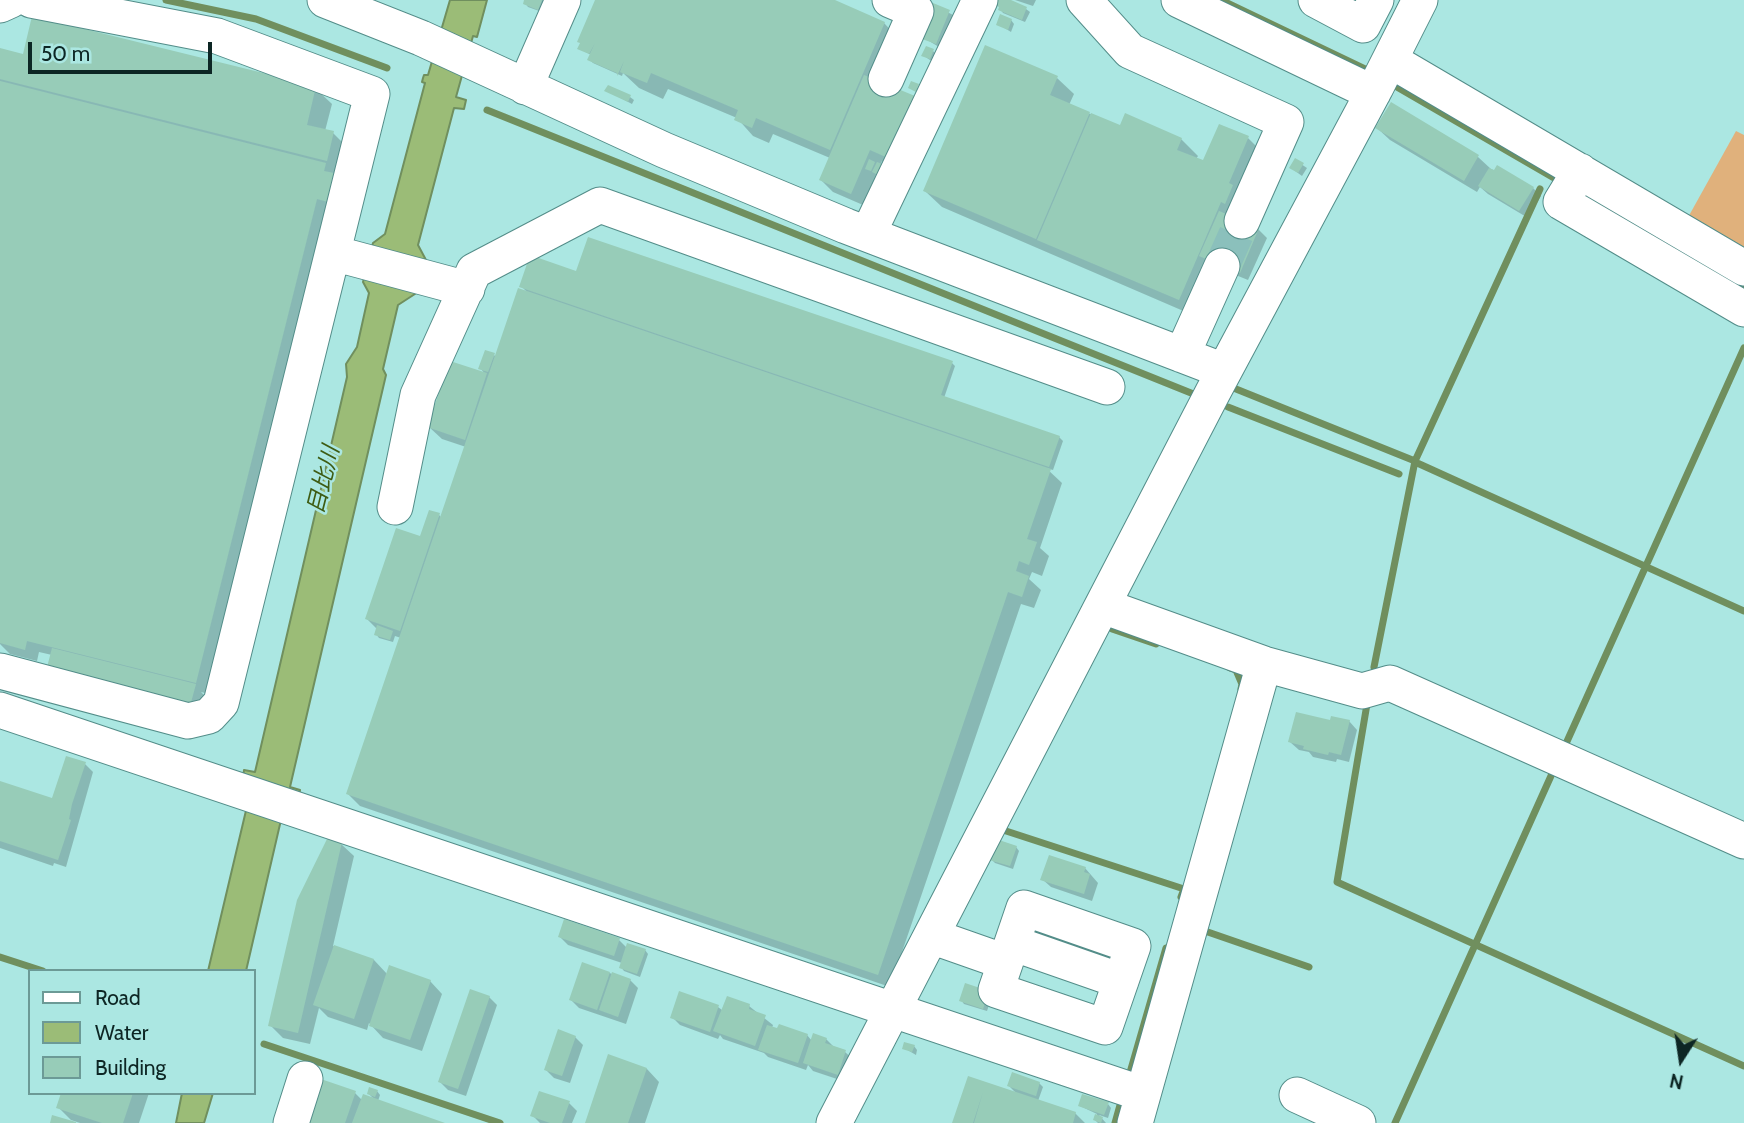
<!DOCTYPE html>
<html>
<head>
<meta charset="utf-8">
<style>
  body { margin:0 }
  #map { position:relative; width:1744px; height:1123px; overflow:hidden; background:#abe7e2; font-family:Cabin,sans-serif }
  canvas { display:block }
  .legend { position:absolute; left:28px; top:969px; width:228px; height:126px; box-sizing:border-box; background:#abe7e2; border:2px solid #6c9a96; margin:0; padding:9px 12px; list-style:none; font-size:21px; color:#0d2624 }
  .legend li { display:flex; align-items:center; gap:14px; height:35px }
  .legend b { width:35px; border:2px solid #6c9a96 }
  .north { position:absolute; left:1646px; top:1025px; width:70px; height:70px; -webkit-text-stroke:5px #abe7e2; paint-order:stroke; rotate:192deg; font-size:19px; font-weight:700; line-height:28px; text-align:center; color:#0d2624 }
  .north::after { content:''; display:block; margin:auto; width:24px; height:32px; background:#0d2624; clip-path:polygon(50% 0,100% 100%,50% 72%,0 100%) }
  .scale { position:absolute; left:28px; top:42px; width:184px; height:32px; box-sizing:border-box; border:4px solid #0d2624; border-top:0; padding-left:9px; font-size:21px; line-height:24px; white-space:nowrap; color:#0d2624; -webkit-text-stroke:5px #abe7e2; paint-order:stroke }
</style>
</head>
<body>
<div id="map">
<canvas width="1744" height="1123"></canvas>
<ul class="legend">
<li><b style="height:9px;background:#fff"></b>Road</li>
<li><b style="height:19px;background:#9bbc77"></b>Water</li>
<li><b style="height:19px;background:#97ccb8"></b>Building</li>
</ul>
<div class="north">N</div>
<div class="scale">50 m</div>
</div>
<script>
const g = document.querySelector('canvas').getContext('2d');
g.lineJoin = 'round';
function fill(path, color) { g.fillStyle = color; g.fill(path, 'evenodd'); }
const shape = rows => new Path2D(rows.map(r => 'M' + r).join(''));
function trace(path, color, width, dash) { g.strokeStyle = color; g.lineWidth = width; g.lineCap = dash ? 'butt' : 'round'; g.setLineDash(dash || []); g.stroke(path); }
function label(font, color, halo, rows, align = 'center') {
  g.font = font + ' Cabin,"Noto Sans JP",sans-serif'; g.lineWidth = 5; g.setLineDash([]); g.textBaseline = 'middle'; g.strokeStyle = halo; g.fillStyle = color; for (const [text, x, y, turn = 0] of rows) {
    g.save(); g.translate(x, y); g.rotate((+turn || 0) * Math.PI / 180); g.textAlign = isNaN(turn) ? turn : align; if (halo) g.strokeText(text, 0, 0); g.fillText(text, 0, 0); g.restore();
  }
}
fill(shape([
  [1736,131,1744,135,1744,255,1686,221]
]), '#e0b17c');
const water = shape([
  [450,0,487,0,477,37,473,36,456,97,466,100,464,109,454,108,418,245,426,260,418,292,398,305,383,369,386,375,290,787,300,790,299,797,287,794,246,971,208,971,253,781,243,778,244,770,255,772,347,377,346,364,357,347,369,293,363,282,373,243,385,234,425,83,422,82,423,78,424,75,428,75,450,0],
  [182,1093,213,1093,204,1123,176,1123,182,1093]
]);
fill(water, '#9bbc77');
trace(water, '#708f5e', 2);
fill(shape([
  [526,0,547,0,542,12,528,7,525,3],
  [597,0,830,0,884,23,900,40,882,84,901,169,882,161,880,166,883,178,876,175,863,205,833,192,821,180,830,158,773,134,769,143,753,136,737,118,668,89,663,99,639,88,623,73,622,76,593,63,590,60,591,55,579,48],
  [999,0,1007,0,1026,9,1030,12,1025,22,1003,13,1000,9],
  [1015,0,1036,0,1033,6],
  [934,5,953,15,939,47,924,38],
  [1011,20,1014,24,1011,32,998,24],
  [0,50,24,56,315,88,332,104,325,131,333,133,350,150,209,694,201,692,207,698,202,718,52,655,39,652,37,661,10,654,0,644],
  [933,51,937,55,933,62,924,56],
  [1057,78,1074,94,1069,105,1121,127,1181,139,1198,156,1196,159,1204,163,1248,138,1264,154,1240,222,1258,229,1267,238,1248,280,1216,267,1195,316,942,207,925,191],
  [607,91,630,97,634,100,632,104],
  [1392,105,1478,157,1491,169,1533,188,1541,196,1528,218,1488,194,1480,187,1477,192,1390,140,1377,128],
  [1295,160,1307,168,1302,176,1291,168],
  [577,273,952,363,955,366,944,398,1059,437,1063,441,1053,470,1046,468,1062,483,1040,548,1049,556,1042,576,1032,572,1029,579,1041,590,1034,608,1021,604,890,987,360,806,348,794,401,638,395,636,393,642,379,638,376,634,377,629,367,619,428,541,439,515,442,518,466,447,442,439,429,427,451,363,486,375,480,368,494,355,497,358,529,294,521,286],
  [1349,721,1357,730,1349,762,1337,759,1336,762,1313,757,1309,752,1299,750,1290,742,1331,722],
  [85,764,93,772,66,867,54,863,53,866,0,848,0,783,59,802],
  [341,844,354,856,333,946,374,960,388,975,430,981,442,994,422,1051,383,1038,369,1023,367,1030,328,1017,319,1008,310,1044,283,1038,270,1025],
  [1016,847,1019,851,1013,869,995,863,991,859],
  [1085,868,1098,883,1092,901,1051,887,1042,879],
  [560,937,619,940,627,948,645,950,648,954,640,977,624,971,621,967,622,963,568,945],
  [583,964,630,980,638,988,626,1024,579,1008,571,1000],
  [992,996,987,1011,964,1004,961,1000],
  [489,997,497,1005,466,1096,448,1090,440,1082],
  [749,1006,773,1025,772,1028,807,1035,812,1041,826,1039,834,1047,845,1052,854,1060,846,1082,813,1071,808,1065,806,1070,768,1057,764,1053,723,1039,720,1035,718,1039,680,1025,672,1017,718,1007,722,1010],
  [575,1037,583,1045,570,1083,554,1078,546,1070],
  [914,1046,917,1050,916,1055,904,1048],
  [609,1057,647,1069,659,1082,645,1123,586,1123],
  [969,1078,1017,1094,1009,1086,1039,1083,1043,1087,1038,1101,1075,1113,1085,1123,954,1123],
  [377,1091,380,1095,378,1101,441,1123,301,1123,355,1093,362,1100,375,1100,369,1094],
  [63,1093,149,1093,139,1123,80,1123,71,1120,58,1107],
  [569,1103,577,1111,572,1123,540,1123,532,1115],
  [1108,1104,1111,1108,1108,1118,1099,1115,1106,1123,1098,1123,1095,1120,1097,1114,1080,1106]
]), '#0003');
trace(shape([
  [166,0,256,19,387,68],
  [1221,0,1365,69],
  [1390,83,1554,178],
  [487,110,1196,395],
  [1672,246,1744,288],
  [1236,389,1415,461],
  [1228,407,1399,474],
  [1415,462,1744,611],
  [1112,629,1156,644],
  [1374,667,1415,461,1540,189],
  [1230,668,1236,670,1242,684,1241,689],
  [1367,704,1337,882,1744,1066],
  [1564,748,1744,348],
  [1003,830,1184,889,1181,897],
  [1202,930,1309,967],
  [0,957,43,971],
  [264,1044,500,1123],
  [1126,1075,1129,1076,1166,948],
  [1115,1123,1122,1098],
  [1395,1123,1555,767]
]), '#708f5e', 7);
fill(shape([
  [524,0,542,0,538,10,523,4],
  [595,0,835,0,885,22,830,150,756,118,752,128,734,120,738,110,651,73,647,83,620,72,624,61,617,76,617,73,587,60,595,43,589,54,577,49,580,43,577,42],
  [997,0,1011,0,1027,7,1022,20,998,10,999,7,995,5],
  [933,3,950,10,936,44,922,39,922,29],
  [1000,14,1012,19,1008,30,996,25],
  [32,16,316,86,307,125,334,131,327,161,0,79,0,48,23,54],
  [985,45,1058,76,1050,95,1090,112,1036,239,923,191],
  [926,46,934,49,930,59,921,56],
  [864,75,915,96,888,158,870,150,851,194,819,180],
  [0,81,326,163,324,171,339,174,332,203,317,199,196,683,27,641,25,650,0,643],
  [911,81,919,84,916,92,908,88],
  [608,85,631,95,628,102,604,91],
  [1391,102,1479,155,1464,181,1375,128],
  [1091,113,1120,125,1125,113,1182,138,1177,150,1203,160,1219,124,1249,136,1229,183,1233,185,1225,204,1221,202,1179,300,1037,240],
  [1295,158,1304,163,1298,173,1289,168],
  [869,159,875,162,871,171,865,169],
  [877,162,884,165,880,176,872,172],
  [1497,165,1534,187,1519,211,1478,186,1489,168,1494,170],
  [1219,211,1259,228,1240,273,1199,256],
  [588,237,953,361,941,395,1060,436,1049,467,519,287,530,255,576,271],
  [518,288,1051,469,1027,539,1037,542,1029,565,1019,561,1016,571,1029,576,1022,597,1008,592,878,975,346,794],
  [485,350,495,353,488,372,478,369],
  [450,361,487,373,465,440,427,427],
  [429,510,440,513,400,631,365,619,396,528,420,536],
  [377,625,393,631,390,640,374,635],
  [52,648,196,684,190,706,46,671],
  [1296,712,1330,720,1331,716,1350,720,1341,755,1329,752,1328,755,1303,749,1304,746,1288,742],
  [66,756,86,762,72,804,69,819,71,820,58,860,0,841,0,781,52,798],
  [327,839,342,842,298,1033,268,1026,297,900],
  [996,839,1017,846,1010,866,989,860],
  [1049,855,1086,867,1084,872,1090,874,1084,894,1040,880],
  [564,919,620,938,614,956,558,937],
  [627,943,646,949,637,974,619,968],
  [334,945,374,959,354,1019,313,1005],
  [582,962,610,972,597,1010,569,1000],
  [389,965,431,980,410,1040,369,1026],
  [612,972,631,979,618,1017,599,1010],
  [965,983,989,991,983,1009,959,1001],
  [470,989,490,996,458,1089,438,1082],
  [679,991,719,1005,710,1032,670,1018],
  [727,996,750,1004,749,1009,766,1015,755,1046,713,1031],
  [779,1024,808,1034,798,1063,758,1050,767,1025,777,1028],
  [558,1029,576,1036,562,1076,544,1070],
  [813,1033,827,1038,825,1043,846,1050,838,1075,803,1063],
  [904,1042,915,1045,912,1052,902,1049],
  [608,1054,647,1068,628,1123,585,1123],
  [1012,1072,1040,1082,1036,1096,1007,1086],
  [968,1076,1076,1112,1073,1123,974,1123,983,1092,973,1123,952,1123],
  [315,1077,356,1091,345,1123,299,1123],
  [369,1087,378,1090,375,1097,367,1094],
  [539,1091,570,1101,562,1123,550,1123,530,1116],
  [61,1093,133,1093,123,1123,102,1123,56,1108],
  [363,1094,445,1123,352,1123],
  [1082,1094,1109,1102,1104,1115,1078,1106],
  [1095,1114,1103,1117,1101,1123,1093,1120],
  [52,1115,76,1122,76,1123,50,1123]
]), '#97ccb8');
trace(shape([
  [1222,266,1242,221]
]), '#8bc0bc', 35, [35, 18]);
const minor = shape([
  [325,0,421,38,664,150,846,226,1224,371],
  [1084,0,1130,51,1286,122,1242,221],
  [1179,0,1373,93],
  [1316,0,1363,25,1376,0],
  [0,5,11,0],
  [1390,60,1744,268],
  [886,79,916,11,890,0],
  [525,87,563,0],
  [1580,171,1561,202,1744,309],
  [868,234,980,0],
  [333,253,467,289],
  [1182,355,1222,266],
  [395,507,418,395,474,271,600,205,1107,387],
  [1103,606,1264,664,1362,691,1390,683,1744,841],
  [0,671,188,721,209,716,221,703,372,94,217,36,31,0],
  [0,710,1143,1094],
  [1024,908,1133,946,1105,1027,996,990,1024,908],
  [931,936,1005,962],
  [1012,943,1121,981],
  [1297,1095,1358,1123],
  [291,1123,305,1079],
  [834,1123,1213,392,1376,87,1420,0],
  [1135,1123,1264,664]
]);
trace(minor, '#538d89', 37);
trace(minor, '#fff', 35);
label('italic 23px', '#3e5c13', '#abe7e2', [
  ["目比川",324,480,-76]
]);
</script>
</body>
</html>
